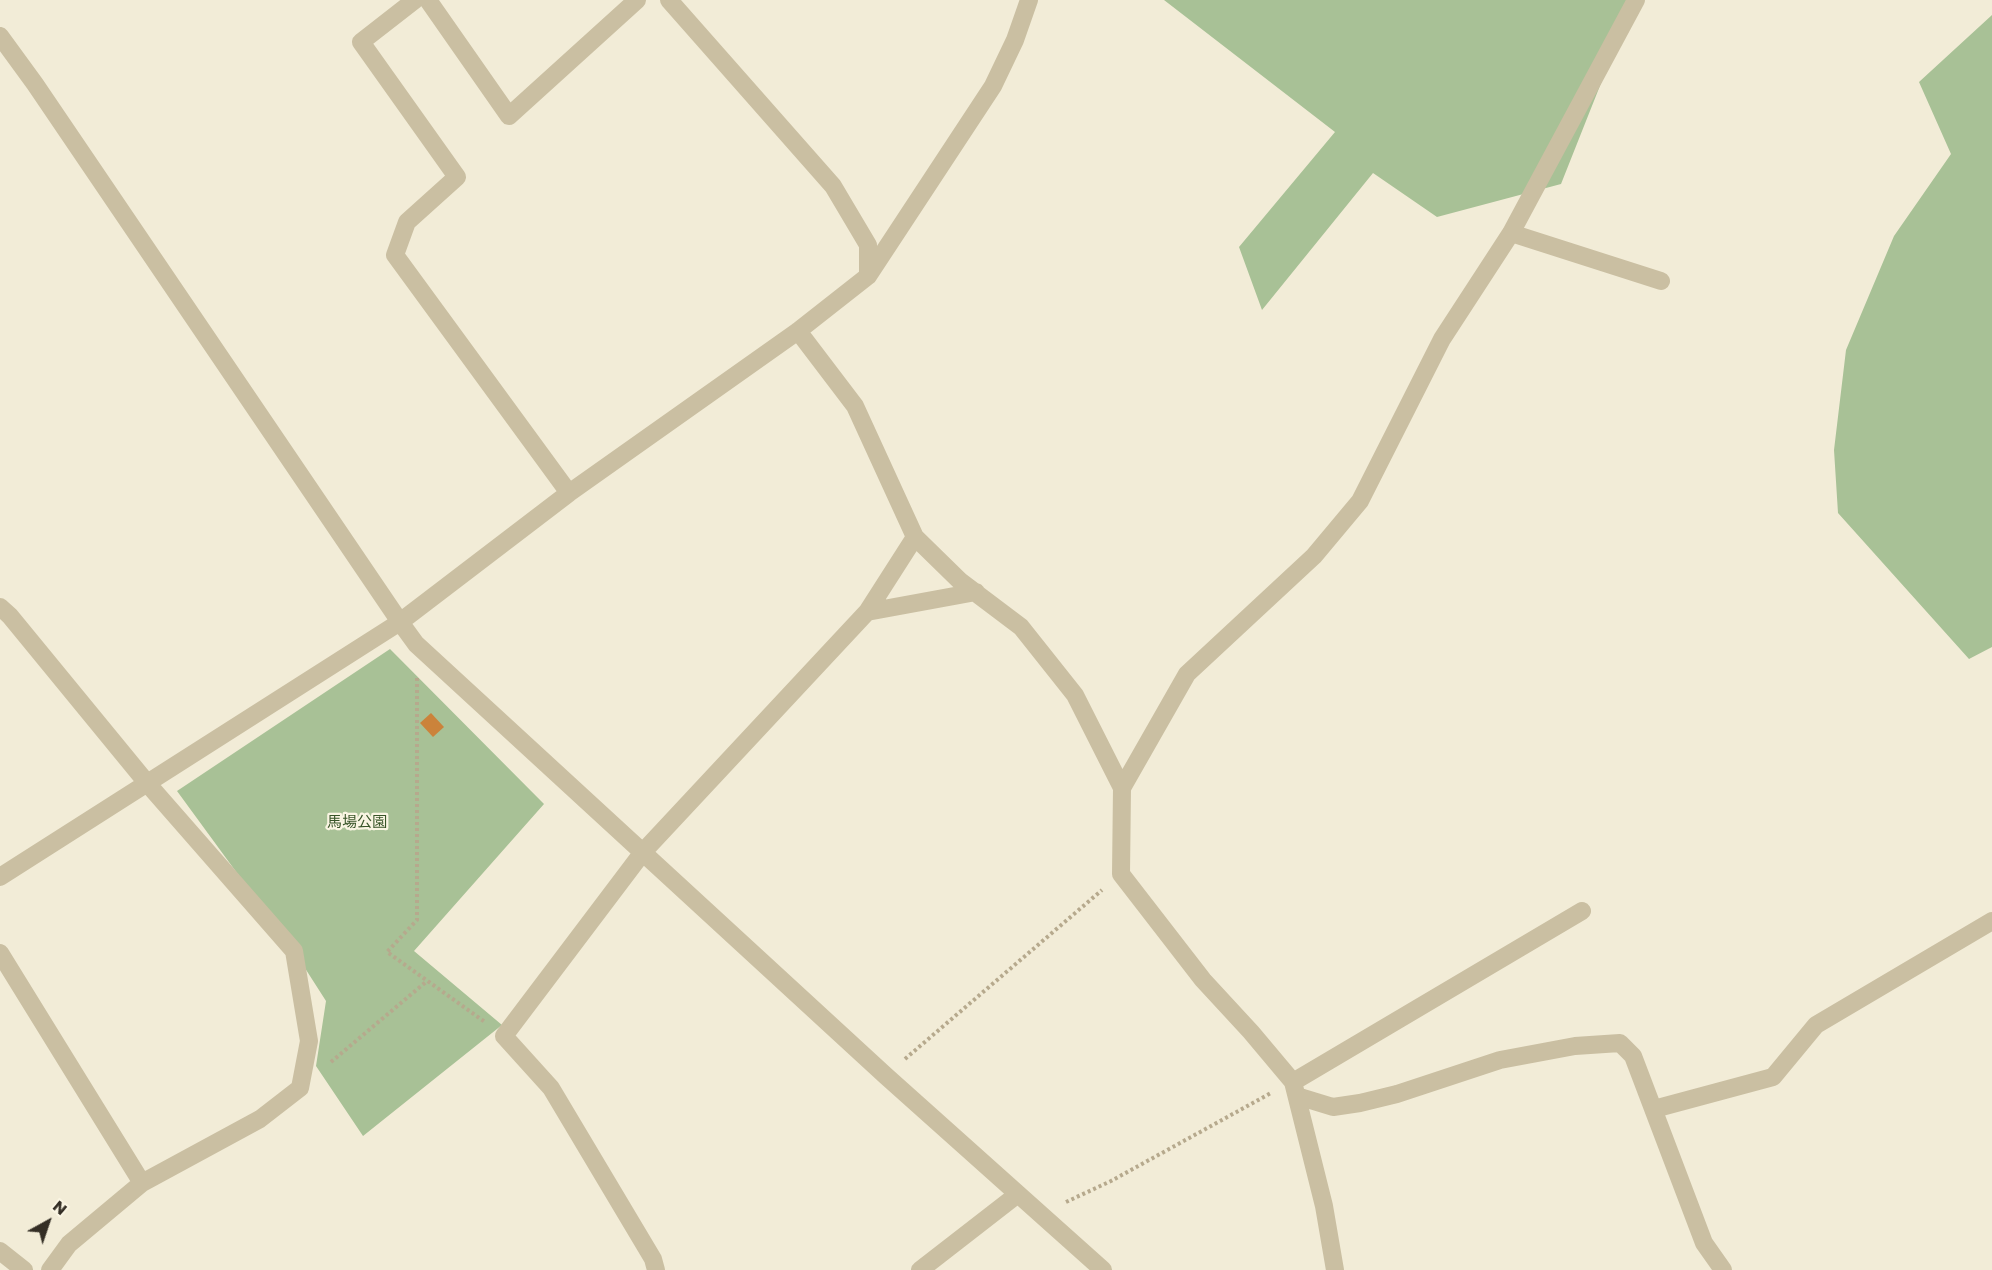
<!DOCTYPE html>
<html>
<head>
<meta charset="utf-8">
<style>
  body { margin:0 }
  #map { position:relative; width:1992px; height:1270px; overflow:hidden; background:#f2ecd7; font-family:Poppins,sans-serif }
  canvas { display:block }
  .north { position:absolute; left:18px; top:1192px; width:60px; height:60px; -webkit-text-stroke:4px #faf5e3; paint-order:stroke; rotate:40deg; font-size:16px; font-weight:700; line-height:24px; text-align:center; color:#342e25 }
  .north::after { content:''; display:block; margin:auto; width:21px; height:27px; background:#342e25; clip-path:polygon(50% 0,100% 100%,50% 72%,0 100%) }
</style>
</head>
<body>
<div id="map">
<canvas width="1992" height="1270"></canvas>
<div class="north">N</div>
</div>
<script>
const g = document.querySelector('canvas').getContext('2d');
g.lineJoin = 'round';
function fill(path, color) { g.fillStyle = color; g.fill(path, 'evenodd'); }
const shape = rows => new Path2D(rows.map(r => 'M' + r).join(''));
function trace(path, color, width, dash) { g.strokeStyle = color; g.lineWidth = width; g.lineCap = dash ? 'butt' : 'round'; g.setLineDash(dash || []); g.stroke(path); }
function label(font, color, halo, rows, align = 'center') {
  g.font = font + ' Poppins,"Noto Sans JP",sans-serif'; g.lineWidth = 4.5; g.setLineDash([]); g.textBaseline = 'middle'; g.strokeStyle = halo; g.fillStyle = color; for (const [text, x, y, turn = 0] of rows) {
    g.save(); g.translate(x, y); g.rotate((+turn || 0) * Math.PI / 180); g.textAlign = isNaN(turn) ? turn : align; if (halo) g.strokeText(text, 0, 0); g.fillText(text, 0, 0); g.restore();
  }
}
fill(shape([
  [1164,0,1634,0,1561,184,1437,217,1373,173,1262,310,1239,247,1335,132],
  [1992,15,1992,647,1969,659,1838,513,1834,450,1846,350,1894,236,1951,154,1919,82],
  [390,649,544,804,414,951,502,1025,363,1136,316,1066,326,1001,294,951,177,791]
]), '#a8c196');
fill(shape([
  [431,713,444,727,433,737,420,723]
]), '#cb833b');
trace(shape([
  [417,678,417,920,387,952,485,1022],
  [905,1059,1102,890],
  [331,1062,427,981],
  [1066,1202,1111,1181,1271,1093]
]), '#b6a98d', 4, [3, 3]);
trace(shape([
  [415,0,361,42,457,177,407,222,395,255,569,493],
  [428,0,509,116,637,0],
  [669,0,833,186,868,245,868,276],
  [0,36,35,84,400,622,416,644,886,1076,1103,1270],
  [1511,233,1661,281],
  [798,331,855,406,915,537,960,581,1021,627,1075,695,1122,788,1121,874,1203,980,1251,1032,1293,1082,1324,1206,1335,1270],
  [0,607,10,616,147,783,294,951,309,1041,300,1088,260,1119,142,1183],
  [867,612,976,592],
  [1122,788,1187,674,1314,556,1360,501,1442,339,1511,233,1636,0],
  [0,877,400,622,569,493,798,331,868,276,993,86,1015,40,1029,0],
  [0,953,142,1183,69,1244,50,1270],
  [1293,1082,1582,911],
  [1297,1096,1333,1107,1360,1103,1397,1094,1500,1060,1575,1046,1620,1043,1633,1056,1704,1243,1723,1270],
  [1654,1109,1773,1077,1816,1025,1992,921],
  [0,1251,24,1270],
  [656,1270,653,1259,551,1088,504,1036,643,852,867,612,915,537],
  [920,1270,1018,1194]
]), '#cabfa2', 18);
label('15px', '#385428', '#faf5e3', [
  ["馬場公園",357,823]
]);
</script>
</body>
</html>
